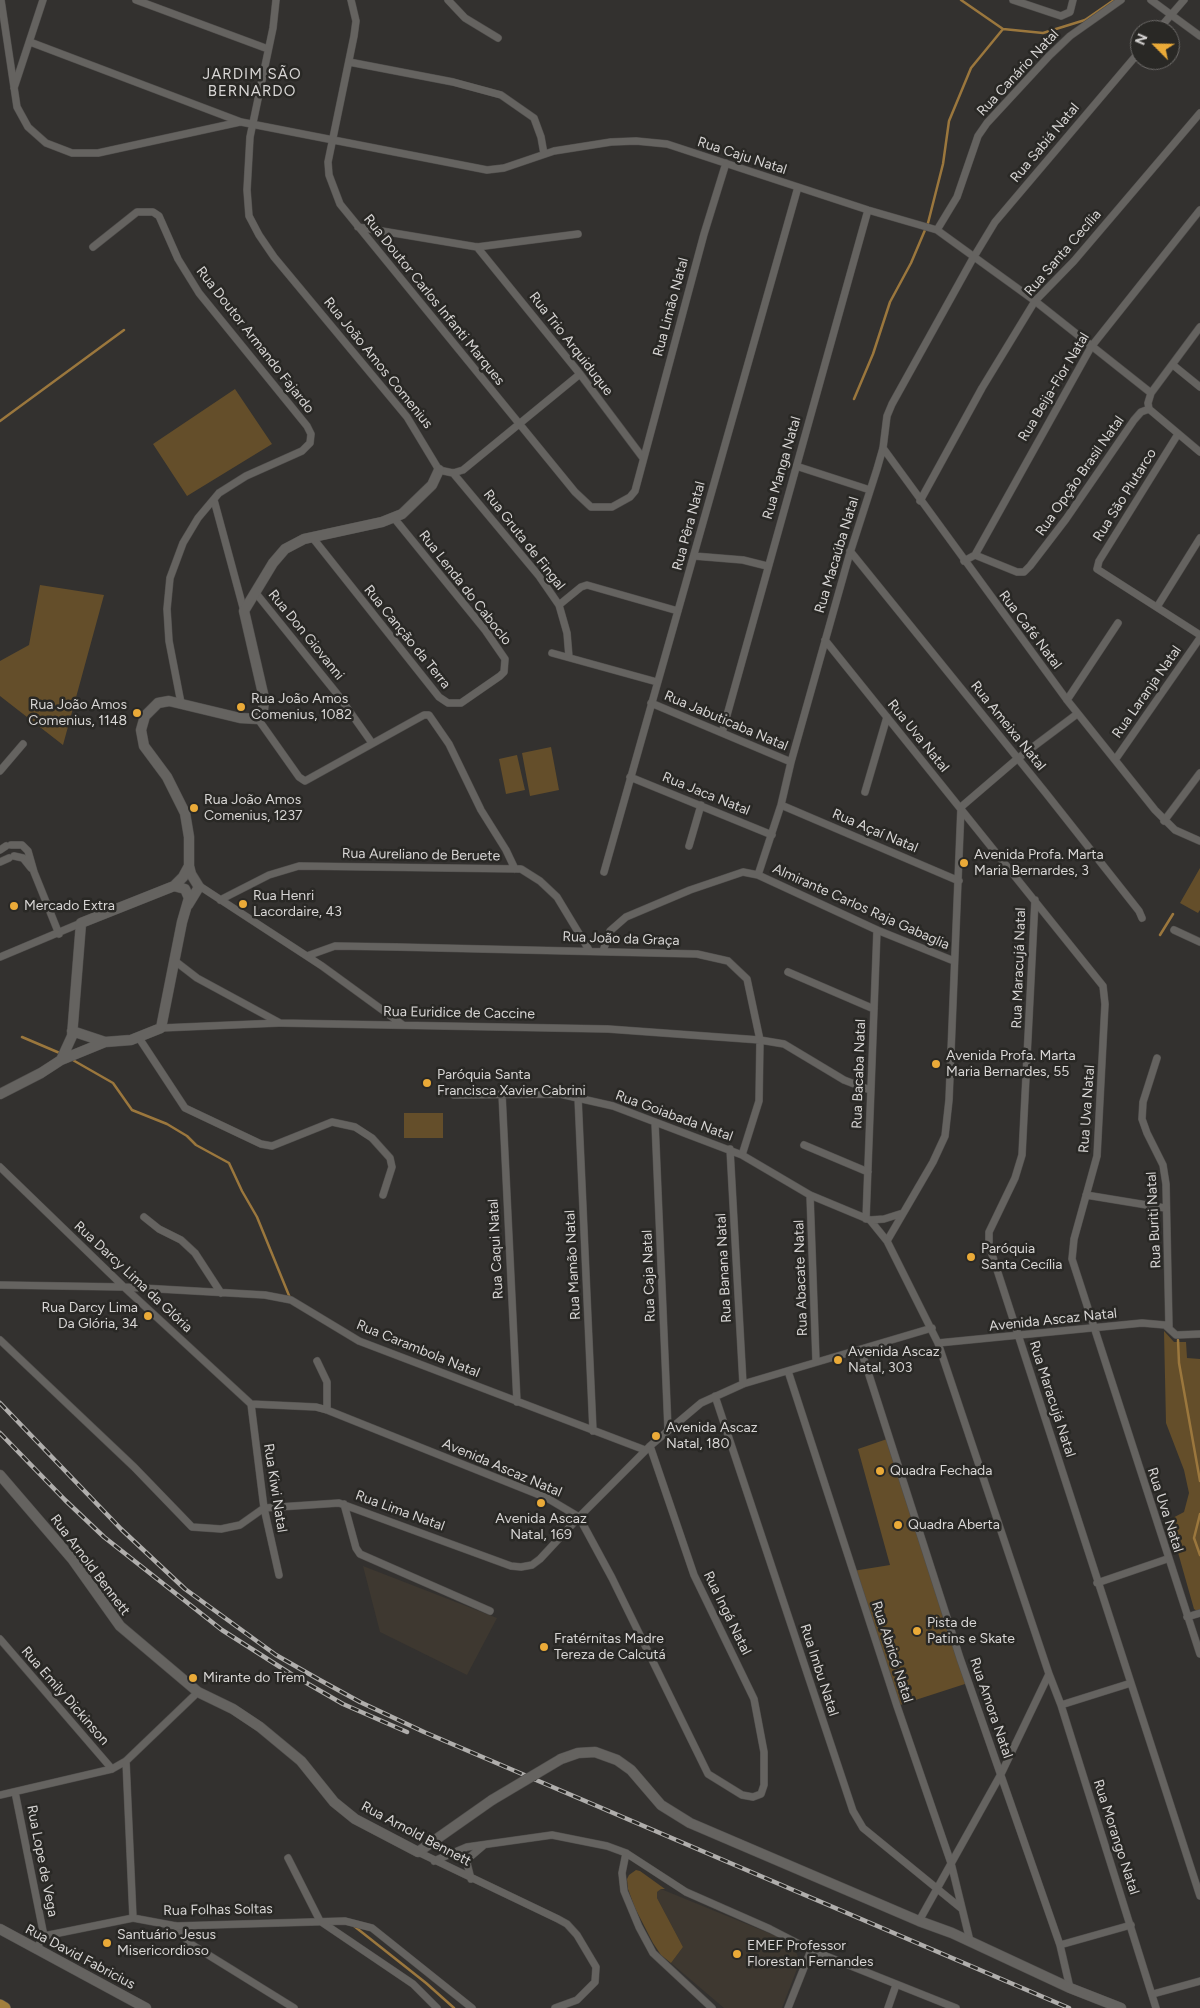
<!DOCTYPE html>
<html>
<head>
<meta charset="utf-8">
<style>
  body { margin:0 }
  #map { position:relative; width:1200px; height:2008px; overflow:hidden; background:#33312f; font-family:Figtree,sans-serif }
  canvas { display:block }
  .north { position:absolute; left:1130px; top:20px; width:50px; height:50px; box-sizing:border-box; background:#292825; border:1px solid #6f6d6b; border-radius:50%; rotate:293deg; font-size:14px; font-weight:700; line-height:20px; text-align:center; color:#d7d5d4 }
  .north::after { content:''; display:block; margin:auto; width:18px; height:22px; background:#eaaa38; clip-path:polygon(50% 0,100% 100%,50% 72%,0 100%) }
</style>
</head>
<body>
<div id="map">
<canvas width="1200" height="2008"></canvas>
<div class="north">N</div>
</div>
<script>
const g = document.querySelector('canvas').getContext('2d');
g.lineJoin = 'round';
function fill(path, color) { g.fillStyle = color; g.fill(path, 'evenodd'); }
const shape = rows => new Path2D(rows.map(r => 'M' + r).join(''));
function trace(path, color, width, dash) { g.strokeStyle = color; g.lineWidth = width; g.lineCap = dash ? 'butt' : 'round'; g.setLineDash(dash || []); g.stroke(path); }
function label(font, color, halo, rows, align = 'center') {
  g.font = font + ' Figtree,sans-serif'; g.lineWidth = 5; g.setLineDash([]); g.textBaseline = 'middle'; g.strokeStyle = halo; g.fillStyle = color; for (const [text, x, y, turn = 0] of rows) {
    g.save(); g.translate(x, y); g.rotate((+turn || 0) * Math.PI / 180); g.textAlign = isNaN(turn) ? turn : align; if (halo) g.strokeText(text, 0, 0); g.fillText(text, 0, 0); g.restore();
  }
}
fill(shape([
  [363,1566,497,1618,467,1675,380,1632],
  [661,1889,776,1936,794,1948,800,1961,782,2008,724,2008,671,1963,683,1947,657,1898,657,1892]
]), '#3e3830');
fill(shape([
  [235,389,272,444,187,496,153,444],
  [40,585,104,595,63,745,0,696,0,661,29,645],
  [551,747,559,790,530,796,522,753],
  [517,755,525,790,506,794,499,759],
  [1200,868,1200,910,1198,913,1180,903],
  [404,1113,443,1113,443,1138,404,1138],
  [1164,1331,1174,1342,1186,1342,1187,1358,1200,1359,1200,1610,1197,1611,1194,1609,1177,1549,1170,1541,1165,1522,1184,1512,1189,1493,1184,1470,1166,1423],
  [890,1438,968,1683,897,1706,853,1571,890,1565,858,1449],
  [636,1870,640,1871,665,1889,661,1889,657,1892,657,1898,683,1947,671,1963,661,1955,653,1943,635,1908,628,1889,627,1879,629,1875]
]), '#644e2a');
trace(shape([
  [961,0,1003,29,1043,33,1085,20,1114,0],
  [854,399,873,354,890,302,911,263,928,223,943,164,949,121,971,68,1003,29],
  [0,421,124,330],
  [1160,935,1173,914],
  [22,1037,62,1054],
  [71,1059,113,1083,132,1110,167,1124,187,1136,196,1145,229,1163,242,1191,257,1217,290,1298],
  [1178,1340,1179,1363,1200,1481],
  [1200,1514,1194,1538,1200,1555],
  [354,1926,426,1983,454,2008]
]), '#9b773d', 2.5);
const street = shape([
  [1,0,17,107,28,127,46,143,72,153,98,153,240,122],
  [136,0,268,49],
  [276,0,273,28,250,137,247,190,249,216,259,235,274,257,407,417,439,470,453,473,463,470,580,374],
  [351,0,356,21,354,36,328,162,329,175,340,204,575,492,591,507,612,507,630,497,635,491,704,234,726,163],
  [448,0,465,18,498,38],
  [1013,0,1061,16,1070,12,1073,0],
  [1151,0,1200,36],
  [1158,30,1184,0],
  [30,42,241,122,487,170,504,168,554,151,611,142,636,141,667,144,868,210,937,230,957,197,978,136,987,123,1049,56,1070,36,1121,0],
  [349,62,453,82,501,95,534,118,541,137,544,154],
  [14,88,43,0],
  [358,227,477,247,578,234],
  [937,230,1035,301,1151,393],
  [93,247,137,212,153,212,159,216,178,259,199,293,307,426,311,434,310,443,302,451,246,476,219,493,198,518,183,543,170,578,167,609,169,641,181,703],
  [477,247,580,374,643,458],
  [1173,365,1200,387],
  [1149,409,1200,452],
  [1178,434,1099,561,1097,569,1200,635],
  [883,448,1067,700,1155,810,1175,830,1200,841],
  [796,466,870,490],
  [453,473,539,576,559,605,567,633,569,657],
  [214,500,244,611],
  [920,501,982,388,1035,301,1074,261,1200,113],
  [312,537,439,697,448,703,461,703,500,676,504,672,505,659,485,630,394,518],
  [850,551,1045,792,1139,911,1142,918],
  [975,555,1017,572,1024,572,1030,566,1066,519,1134,420,1141,412,1149,409,1148,403,1151,393,1200,327],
  [694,556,743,560,767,566],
  [964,561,975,555,1091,347,1200,210],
  [255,592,338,695,372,743],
  [559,605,581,587,587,585,678,611],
  [1157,607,1200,538],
  [825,640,1103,986,1105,1004,1097,1156,1074,1239,1072,1259,1200,1654],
  [552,653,657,682],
  [1067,700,1118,623],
  [651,703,791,762],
  [258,719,299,777,305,781,424,715,429,715,449,744,481,810,506,850,515,869],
  [722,733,868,210],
  [1115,760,1200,638],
  [0,771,23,744],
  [630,777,772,835],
  [865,792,887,717],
  [781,805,959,881],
  [1164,821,1200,773],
  [11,845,22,845,28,851,34,872,59,934],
  [689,846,701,805],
  [0,850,6,846],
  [14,856,23,858,31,868],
  [0,862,9,858],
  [604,872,798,187],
  [758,875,781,805,791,762,849,556,877,469,883,448,887,416,892,404,972,260,995,222,1140,51],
  [198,885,322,966,403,1025],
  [220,900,269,875,299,866,521,869,540,881,557,897,589,950],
  [1035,900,1022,1155,1015,1178,989,1232,989,1245,1200,1896],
  [1174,930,1200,942],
  [603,951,610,931,626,917,690,890,743,872,758,875,877,930,954,961],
  [307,956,335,946,397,947,697,954,728,961,747,979,760,1040,759,1101,742,1155],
  [0,957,81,923],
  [175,961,197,978,280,1023,608,1029,760,1040,784,1044,844,1080,870,1090],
  [788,972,874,1009],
  [161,1028,279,1023],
  [139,1038,185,1108,261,1144,272,1146,332,1122,355,1127,372,1138,390,1158,392,1167,383,1195],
  [1157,1058,1143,1102,1142,1119,1147,1133,1163,1165,1166,1184,1169,1328],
  [502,1094,517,1402],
  [454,1095,560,1094,613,1106,742,1155,810,1195,870,1220,887,1241],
  [578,1097,593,1431],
  [655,1122,668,1429],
  [804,1145,868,1172],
  [730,1149,743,1384],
  [0,1167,124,1287,251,1404],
  [810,1195,816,1361],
  [1086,1195,1165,1208],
  [144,1217,159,1229,181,1240,195,1253,221,1293],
  [866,1219,877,930],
  [870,1220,884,1219,903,1213],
  [0,1285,124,1287,265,1295,291,1300,359,1341,645,1450],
  [0,1340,134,1467,192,1527,221,1529,240,1525,264,1508,339,1503,511,1566,521,1567,532,1565,540,1559,579,1517,612,1578,708,1774,742,1795,753,1797,761,1794,764,1785,764,1752,754,1699,694,1575,650,1446],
  [938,1343,1142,1323,1165,1325,1176,1335,1200,1334],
  [861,1350,960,1658,1060,1945,1070,1988],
  [317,1361,327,1382,327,1410],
  [788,1371,897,1706,951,1863,970,1941],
  [715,1396,853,1811,863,1828,962,1909],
  [251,1404,316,1407,327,1410,547,1498,579,1517,650,1446,701,1403,743,1384,932,1328],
  [251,1404,264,1508,279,1575],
  [344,1504,356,1548,360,1554,490,1611],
  [1097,1583,1167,1559],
  [1187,1617,1200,1613],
  [0,1639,112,1769],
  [1049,1674,1061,1705,1156,2008],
  [1061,1705,1131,1683],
  [126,1761,133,1918],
  [15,1792,44,1936],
  [0,1795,112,1769,126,1761,198,1692],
  [418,1852,558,1919,567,1924,577,1935,596,1967,595,1982,577,2000,555,2008],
  [626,1853,622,1873,624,1891,639,1927,653,1953,712,2008],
  [288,1858,320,1921],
  [434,1861,467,1847,552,1835,607,1846,626,1853,686,1892,770,1929,811,1950,956,2008],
  [471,1879,467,1863,470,1857,484,1845],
  [320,1921,413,1984,437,2008],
  [919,1921,1001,1774,1049,1674,938,1343,887,1241,933,1162,945,1136,949,1100,961,807,1017,759,1077,714],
  [176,1926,189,1943,294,2008],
  [1060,1945,1131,1925],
  [36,1949,44,1936,133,1918,176,1926,345,1921,372,1928,472,2008],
  [1153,1994,1200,1981],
  [788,2008,811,1950],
  [888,2008,896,1985]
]);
const secondary = shape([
  [188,905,199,887,191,874,189,866],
  [72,1031,105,1042],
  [61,1060,72,1036,81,923,174,886,183,877,189,866,189,837,185,813,167,777,144,746,141,730,145,716,158,703,169,701,240,718,258,719,263,710,264,698,244,611,273,563,285,549,304,539,382,522,402,514,432,485,439,470],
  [0,1094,41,1073,61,1060,105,1042,131,1040,161,1028,182,922,189,898,185,889,174,886],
  [0,1475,73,1560,120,1626,198,1692,233,1709,260,1727,301,1761,334,1802,355,1819,418,1852,492,1800],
  [561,1759,578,1753,595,1752,617,1760,631,1770,661,1805,690,1823,919,1921,952,1933,1070,1988,1121,2008],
  [0,1929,146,2008]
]);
const primary = shape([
  [0,2005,5,2008]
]);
trace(street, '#504e4c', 8);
trace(secondary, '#504e4c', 11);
trace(primary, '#504e4c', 12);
trace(street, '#656360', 7);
trace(secondary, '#656360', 10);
trace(primary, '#a27f3d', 11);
const rail = shape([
  [0,1403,121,1529,185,1589,276,1655,318,1679,360,1702,424,1732,1069,2008],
  [0,1433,65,1500,104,1537,222,1630,291,1674,343,1704,407,1732]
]);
trace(rail, '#b0aeac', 4.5);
trace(rail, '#292825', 2.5, [8]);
const secondaryBridge = shape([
  [492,1800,561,1759]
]);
trace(secondaryBridge, '#504e4c', 11, []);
trace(secondaryBridge, '#656360', 10);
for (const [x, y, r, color] of [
  [241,707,5,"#eaaa38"],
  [137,713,5,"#eaaa38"],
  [194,808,5,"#eaaa38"],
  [964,863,5,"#eaaa38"],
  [243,904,5,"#eaaa38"],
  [14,906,5,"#eaaa38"],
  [936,1064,5,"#eaaa38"],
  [427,1083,5,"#eaaa38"],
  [971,1257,5,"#eaaa38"],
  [148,1316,5,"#eaaa38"],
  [838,1360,5,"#eaaa38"],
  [656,1436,5,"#eaaa38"],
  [880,1471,5,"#eaaa38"],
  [541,1503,5,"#eaaa38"],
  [898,1525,5,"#eaaa38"],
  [917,1631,5,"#eaaa38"],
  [544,1647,5,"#eaaa38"],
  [193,1678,5,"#eaaa38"],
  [107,1943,5,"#eaaa38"],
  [737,1954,5,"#eaaa38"]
]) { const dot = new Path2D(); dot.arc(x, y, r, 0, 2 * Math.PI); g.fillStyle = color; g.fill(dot); trace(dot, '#292825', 2); }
label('14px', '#d7d5d4', '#292825', [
  ["Rua Canário Natal",1018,73,-47],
  ["Rua Sabiá Natal",1045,143,-50],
  ["Rua Caju Natal",742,156,18],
  ["Rua Santa Cecília",1063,253,-49],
  ["Rua Doutor Carlos Infanti Marques",434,300,51],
  ["Rua Limão Natal",671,307,-75],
  ["Rua Doutor Armando Fajardo",255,340,52],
  ["Rua Trio Arquiduque",571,344,52],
  ["Rua João Amos Comenius",378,363,51],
  ["Rua Beija-Flor Natal",1054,387,-59],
  ["Rua Manga Natal",782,468,-74],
  ["Rua Opção Brasil Natal",1080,476,-55],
  ["Rua São Plutarco",1125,495,-58],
  ["Rua Pêra Natal",689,526,-75],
  ["Rua Gruta de Fingal",524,540,52],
  ["Rua Macaúba Natal",837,555,-73],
  ["Rua Lenda do Caboclo",465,588,52],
  ["Rua Café Natal",1030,630,53],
  ["Rua Don Giovanni",306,635,51],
  ["Rua Canção da Terra",407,637,51],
  ["Rua Laranja Natal",1147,692,-55],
  ["Rua Jabuticaba Natal",726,721,23],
  ["Rua Ameixa Natal",1008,726,51],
  ["Rua Uva Natal",918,736,51],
  ["Rua Jaca Natal",706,794,22],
  ["Rua Açaí Natal",875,831,23],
  ["Rua Aureliano de Beruete",421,855,1],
  ["Almirante Carlos Raja Gabaglia",861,907,24],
  ["Rua João da Graça",621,939,2],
  ["Rua Maracujá Natal",1019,968,-88],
  ["Rua Euridice de Caccine",459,1013,1],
  ["Rua Bacaba Natal",859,1074,-88],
  ["Rua Uva Natal",1087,1109,-86],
  ["Rua Goiabada Natal",674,1116,20],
  ["Rua Buriti Natal",1154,1220,-93],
  ["Rua Caqui Natal",496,1249,-93],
  ["Rua Mamão Natal",573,1265,-93],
  ["Rua Banana Natal",724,1268,-93],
  ["Rua Caja Natal",649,1276,-92],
  ["Rua Darcy Lima da Glória",133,1277,43],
  ["Rua Abacate Natal",801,1278,-92],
  ["Avenida Ascaz Natal",1053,1320,-6],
  ["Rua Carambola Natal",418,1349,22],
  ["Rua Maracujá Natal",1052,1399,72],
  ["Avenida Ascaz Natal",502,1468,23],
  ["Rua Kiwi Natal",275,1488,81],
  ["Rua Uva Natal",1165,1510,72],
  ["Rua Lima Natal",400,1511,20],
  ["Rua Arnold Bennett",90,1565,53],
  ["Rua Ingá Natal",727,1613,64],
  ["Rua Abricó Natal",892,1652,72],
  ["Rua Imbu Natal",819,1670,72],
  ["Rua Emily Dickinson",65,1696,49],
  ["Rua Amora Natal",991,1708,71],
  ["Rua Arnold Bennett",416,1834,28],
  ["Rua Morango Natal",1116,1837,72],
  ["Rua Lope de Vega",42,1861,79],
  ["Rua Folhas Soltas",218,1910,-1],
  ["Rua David Fabricius",80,1957,28]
]);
label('14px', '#d7d5d4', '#292825', [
  ["Rua João Amos",251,699],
  ["Comenius, 1082",251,715],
  ["Rua João Amos",127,705,"right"],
  ["Comenius, 1148",127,721,"right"],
  ["Rua João Amos",204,800],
  ["Comenius, 1237",204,816],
  ["Avenida Profa. Marta",974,855],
  ["Maria Bernardes, 3",974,871],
  ["Rua Henri",253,896],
  ["Lacordaire, 43",253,912],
  ["Mercado Extra",24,906],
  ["Avenida Profa. Marta",946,1056],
  ["Maria Bernardes, 55",946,1072],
  ["Paróquia Santa",437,1075],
  ["Francisca Xavier Cabrini",437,1091],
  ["Paróquia",981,1249],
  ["Santa Cecília",981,1265],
  ["Rua Darcy Lima",138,1308,"right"],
  ["Da Glória, 34",138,1324,"right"],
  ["Avenida Ascaz",848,1352],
  ["Natal, 303",848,1368],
  ["Avenida Ascaz",666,1428],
  ["Natal, 180",666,1444],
  ["Quadra Fechada",890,1471],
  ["Avenida Ascaz",541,1519,"center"],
  ["Natal, 169",541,1535,"center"],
  ["Quadra Aberta",908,1525],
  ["Pista de",927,1623],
  ["Patins e Skate",927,1639],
  ["Fratérnitas Madre",554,1639],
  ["Tereza de Calcutá",554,1655],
  ["Mirante do Trem",203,1678],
  ["Santuário Jesus",117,1935],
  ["Misericordioso",117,1951],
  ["EMEF Professor",747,1946],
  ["Florestan Fernandes",747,1962]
], 'left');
g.letterSpacing = '1px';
label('15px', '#d7d5d4', '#292825', [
  ["JARDIM SÃO",252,75],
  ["BERNARDO",252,92]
]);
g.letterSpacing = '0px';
</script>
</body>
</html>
